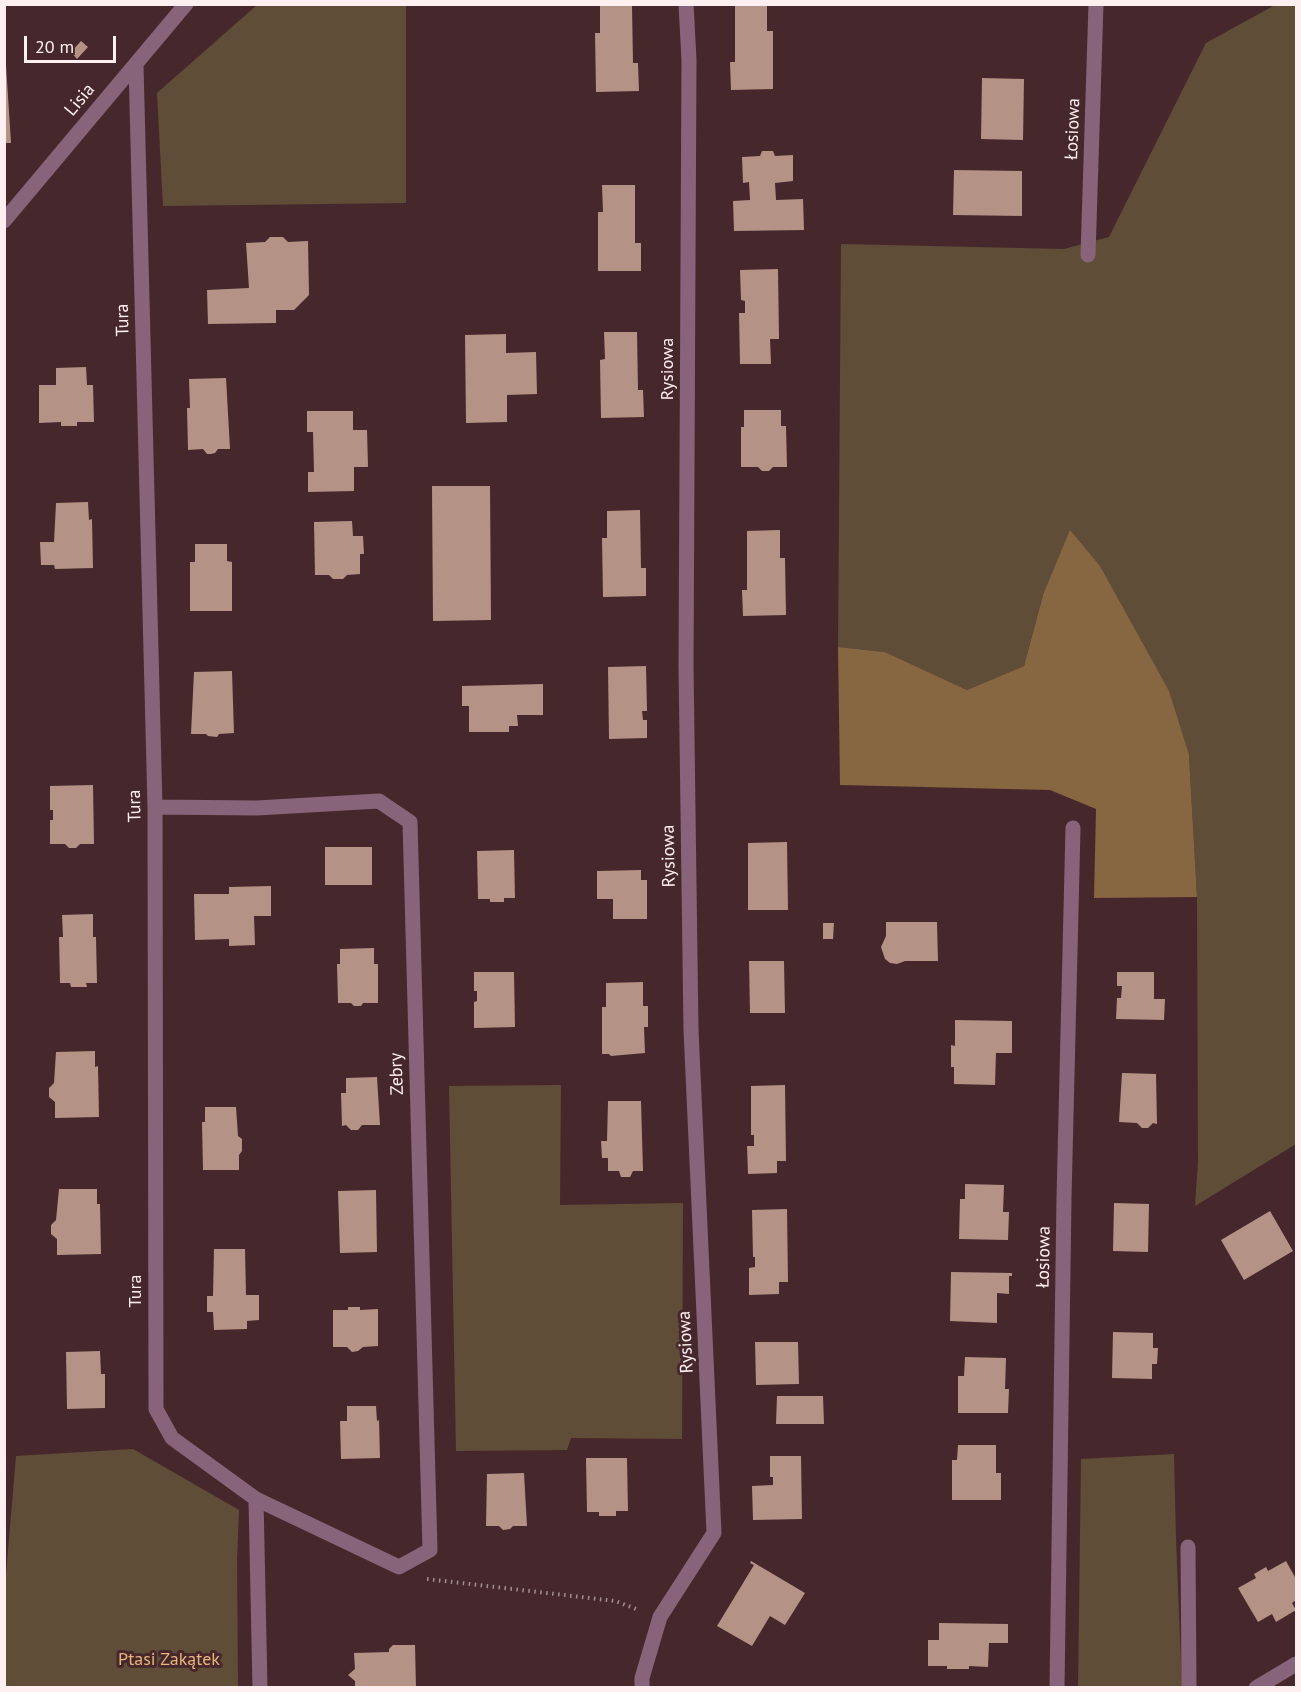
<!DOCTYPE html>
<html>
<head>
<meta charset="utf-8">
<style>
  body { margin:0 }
  #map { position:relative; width:1301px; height:1692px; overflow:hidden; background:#46282c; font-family:"PT Sans",sans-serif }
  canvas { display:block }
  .frame { position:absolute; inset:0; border:6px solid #ffeff0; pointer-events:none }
  .scale { position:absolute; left:24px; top:36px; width:92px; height:27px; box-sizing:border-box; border:3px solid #ffeff0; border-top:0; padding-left:8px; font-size:18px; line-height:21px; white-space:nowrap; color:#ffeff0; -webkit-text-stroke:4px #46282c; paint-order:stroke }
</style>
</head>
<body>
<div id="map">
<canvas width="1301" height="1692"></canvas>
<div class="frame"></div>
<div class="scale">20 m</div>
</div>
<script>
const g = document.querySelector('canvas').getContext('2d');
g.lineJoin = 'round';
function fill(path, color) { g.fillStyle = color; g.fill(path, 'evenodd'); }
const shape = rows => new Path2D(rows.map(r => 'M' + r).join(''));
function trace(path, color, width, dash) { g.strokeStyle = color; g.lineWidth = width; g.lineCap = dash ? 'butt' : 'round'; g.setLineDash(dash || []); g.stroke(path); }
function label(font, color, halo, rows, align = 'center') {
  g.font = font + ' "PT Sans",sans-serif'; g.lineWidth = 6; g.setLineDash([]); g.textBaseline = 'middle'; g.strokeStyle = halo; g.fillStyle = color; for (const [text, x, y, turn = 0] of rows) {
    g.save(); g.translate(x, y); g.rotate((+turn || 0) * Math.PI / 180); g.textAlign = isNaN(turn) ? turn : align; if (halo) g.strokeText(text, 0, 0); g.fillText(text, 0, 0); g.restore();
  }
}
fill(shape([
  [257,5,406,5,406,203,163,206,157,93],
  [1275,5,1296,5,1296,1144,1195,1206,1198,1162,1197,897,1189,755,1043,595,1024,666,967,690,885,652,838,647,841,244,1064,249,1109,237,1206,43],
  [561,1085,560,1205,683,1203,682,1439,571,1438,567,1450,456,1451,449,1086],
  [133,1449,239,1510,237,1561,238,1687,5,1687,5,1586,16,1456],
  [1174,1454,1176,1539,1182,1687,1078,1688,1081,1459]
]), '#604d38');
fill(shape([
  [1070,530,1100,566,1169,691,1189,755,1197,897,1094,898,1096,809,1050,790,840,785,838,647,885,652,967,690,1024,666,1043,595]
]), '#876642');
fill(shape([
  [735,4,767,4,767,31,773,31,773,89,731,90,730,62,735,62],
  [632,5,633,63,638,63,639,91,596,92,595,33,600,33,600,6],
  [81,41,88,47,77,59,71,52],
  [4,65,6,65,11,143,4,143],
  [982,78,1024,79,1023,140,981,139],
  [762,151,773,151,775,156,793,155,793,181,775,183,776,200,803,199,804,230,734,231,733,201,750,200,749,182,743,183,742,157,760,156],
  [954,170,1022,171,1022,216,953,215],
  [602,185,635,185,635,243,641,243,641,271,598,271,598,212,603,212],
  [270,237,283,237,288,242,308,241,309,295,294,310,276,310,276,323,208,324,207,290,249,288,246,243,265,242],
  [778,269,779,339,770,339,771,364,740,364,739,313,745,313,745,301,741,300,740,270],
  [604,332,637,332,638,390,643,390,644,417,601,418,600,360,605,359],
  [506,334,506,353,536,352,537,394,507,395,507,422,466,423,465,335],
  [86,367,87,385,93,385,94,422,77,422,77,426,61,426,61,422,39,423,39,385,56,385,56,368],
  [226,378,230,449,218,449,215,453,211,454,207,454,203,449,188,450,187,408,190,408,189,379],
  [744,410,781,410,781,426,786,426,787,467,773,467,769,471,762,471,758,467,741,467,741,427,744,427],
  [307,411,353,411,353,430,367,430,368,467,354,467,354,491,308,492,308,472,314,472,313,432,307,432],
  [432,486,490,486,491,620,433,621],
  [88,502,89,520,92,519,93,568,55,569,54,565,41,565,40,542,54,542,56,503],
  [640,510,641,568,646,568,646,596,603,597,602,538,607,538,607,511],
  [352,521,353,536,363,536,364,554,360,554,360,574,347,575,343,579,333,579,329,575,315,575,314,522],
  [780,530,780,558,785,558,786,615,743,616,742,590,747,590,747,531],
  [195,544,227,544,227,561,232,562,232,611,190,611,190,562,195,562],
  [646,666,647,711,642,711,643,720,647,720,647,738,609,739,608,667],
  [232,671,234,733,219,734,217,737,208,736,206,734,191,734,194,672],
  [543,684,543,715,517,715,518,726,509,726,509,732,469,732,469,706,462,706,462,686],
  [93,785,94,844,80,844,76,848,69,848,65,844,50,844,50,820,53,820,53,810,50,810,50,786],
  [787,842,788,910,748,910,748,843],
  [325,847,372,847,372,885,325,885],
  [514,850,515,898,504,898,504,902,490,902,490,899,478,899,477,851],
  [641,870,641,880,647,880,647,919,613,919,613,899,597,899,597,871],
  [271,886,271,916,254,916,255,945,229,946,229,939,195,940,194,894,229,894,229,887],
  [93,914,93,937,96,937,97,983,86,983,87,987,71,987,70,983,60,983,59,937,63,937,62,915],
  [886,922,937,922,938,961,905,961,897,964,890,963,885,959,881,947,886,936],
  [823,923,834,923,833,939,823,939],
  [374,948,374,964,378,964,378,1003,363,1003,361,1006,354,1006,351,1003,338,1003,337,964,340,964,340,949],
  [749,961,784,961,785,1013,750,1013],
  [474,972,514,972,515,1027,474,1028,474,1002,477,1001,477,991,474,991],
  [1117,972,1154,972,1154,999,1165,999,1164,1020,1116,1019,1117,998,1121,998,1122,986,1117,986],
  [643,982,643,1006,648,1006,648,1027,644,1027,645,1053,611,1056,609,1054,602,1054,602,1007,606,1007,606,983],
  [955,1020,1012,1021,1012,1053,996,1053,995,1085,954,1084,954,1067,951,1067,951,1045,955,1046],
  [95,1051,95,1067,98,1066,99,1117,55,1118,55,1102,49,1097,49,1088,54,1083,56,1052],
  [1122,1073,1156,1074,1157,1124,1153,1123,1148,1128,1142,1128,1137,1123,1119,1122],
  [377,1077,380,1125,362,1125,358,1130,351,1130,346,1125,342,1126,341,1093,346,1093,346,1078],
  [785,1085,786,1161,777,1161,777,1173,748,1174,747,1146,754,1146,754,1135,751,1135,751,1086],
  [608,1101,641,1101,643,1171,633,1171,630,1177,621,1177,619,1171,608,1171,608,1158,602,1158,601,1141,607,1141],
  [205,1107,236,1107,238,1136,242,1139,242,1151,239,1155,239,1170,203,1170,202,1122,205,1122],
  [965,1184,1004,1185,1003,1212,1009,1212,1008,1240,959,1239,960,1199,965,1199],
  [59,1189,97,1189,97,1204,100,1204,101,1254,57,1255,57,1239,51,1234,51,1225,56,1220],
  [376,1190,377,1252,340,1253,338,1191],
  [1114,1203,1149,1204,1148,1252,1113,1251],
  [787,1209,788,1282,779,1282,779,1294,749,1295,749,1268,755,1267,755,1257,753,1257,752,1210],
  [1270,1211,1293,1251,1244,1280,1221,1240],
  [214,1249,245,1249,246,1295,259,1295,259,1320,247,1321,247,1329,214,1330,213,1312,207,1312,207,1296,213,1296],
  [951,1272,1012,1273,1012,1276,1009,1276,1009,1294,997,1293,997,1323,950,1321],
  [348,1307,360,1307,360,1310,378,1309,378,1346,363,1347,358,1351,352,1352,347,1347,333,1347,333,1310,348,1310],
  [1113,1332,1153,1333,1153,1348,1158,1348,1157,1364,1152,1364,1152,1379,1112,1378],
  [755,1342,798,1342,799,1384,756,1385],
  [100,1351,101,1374,105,1374,105,1408,67,1409,66,1352],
  [965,1357,1006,1358,1005,1389,1009,1389,1008,1413,958,1413,958,1376,964,1376],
  [777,1396,823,1396,824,1424,776,1424],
  [347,1406,376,1406,377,1421,379,1420,380,1458,341,1459,340,1421,347,1421],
  [958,1445,996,1445,996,1473,1001,1473,1001,1500,952,1500,952,1460,957,1460],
  [770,1456,801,1456,802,1519,753,1520,752,1486,773,1485,773,1477,770,1477],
  [586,1458,627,1458,628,1511,616,1511,616,1516,599,1516,599,1512,587,1512],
  [524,1473,527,1526,513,1526,510,1529,503,1530,499,1526,486,1526,487,1474],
  [751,1561,805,1593,785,1625,770,1616,752,1646,717,1626,754,1565,750,1563],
  [1286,1561,1296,1579,1296,1600,1292,1603,1296,1610,1276,1622,1272,1614,1258,1622,1238,1588,1256,1578,1254,1574,1266,1567,1268,1571],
  [939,1623,1008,1624,1008,1643,989,1643,988,1667,969,1666,969,1669,947,1669,947,1666,928,1666,928,1640,939,1640],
  [393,1645,415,1645,416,1688,355,1688,355,1681,348,1675,355,1669,354,1653,389,1652,389,1649]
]), '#b49286');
trace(shape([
  [427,1579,615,1601,639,1610]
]), '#a48e90', 4, [1.5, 4.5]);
trace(shape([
  [136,65,155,807,156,1409,172,1438,256,1499,399,1567,430,1550,410,822,379,801,257,808,155,807],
  [4,221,186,4],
  [1088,255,1096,4],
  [256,1499,260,1688],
  [1188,1547,1189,1688],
  [642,1688,642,1678,660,1617,714,1533,691,1030,686,665,689,60,686,4],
  [1057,1688,1064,1198,1073,828],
  [1256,1688,1296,1664]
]), '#88647a', 15);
label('18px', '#ffeff0', '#46282c', [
  ["Lisia",80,100,-50],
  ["Łosiowa",1073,129,-88],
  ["Tura",123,320,-91],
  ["Rysiowa",668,369,-90],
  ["Tura",135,806,-91],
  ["Rysiowa",669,856,-91],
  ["Zebry",397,1074,-92],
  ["Łosiowa",1044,1257,-89],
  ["Tura",136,1291,-90],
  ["Rysiowa",686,1342,-93]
]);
label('18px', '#e9b57b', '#46282c', [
  ["Ptasi Zakątek",169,1660]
]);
</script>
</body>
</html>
